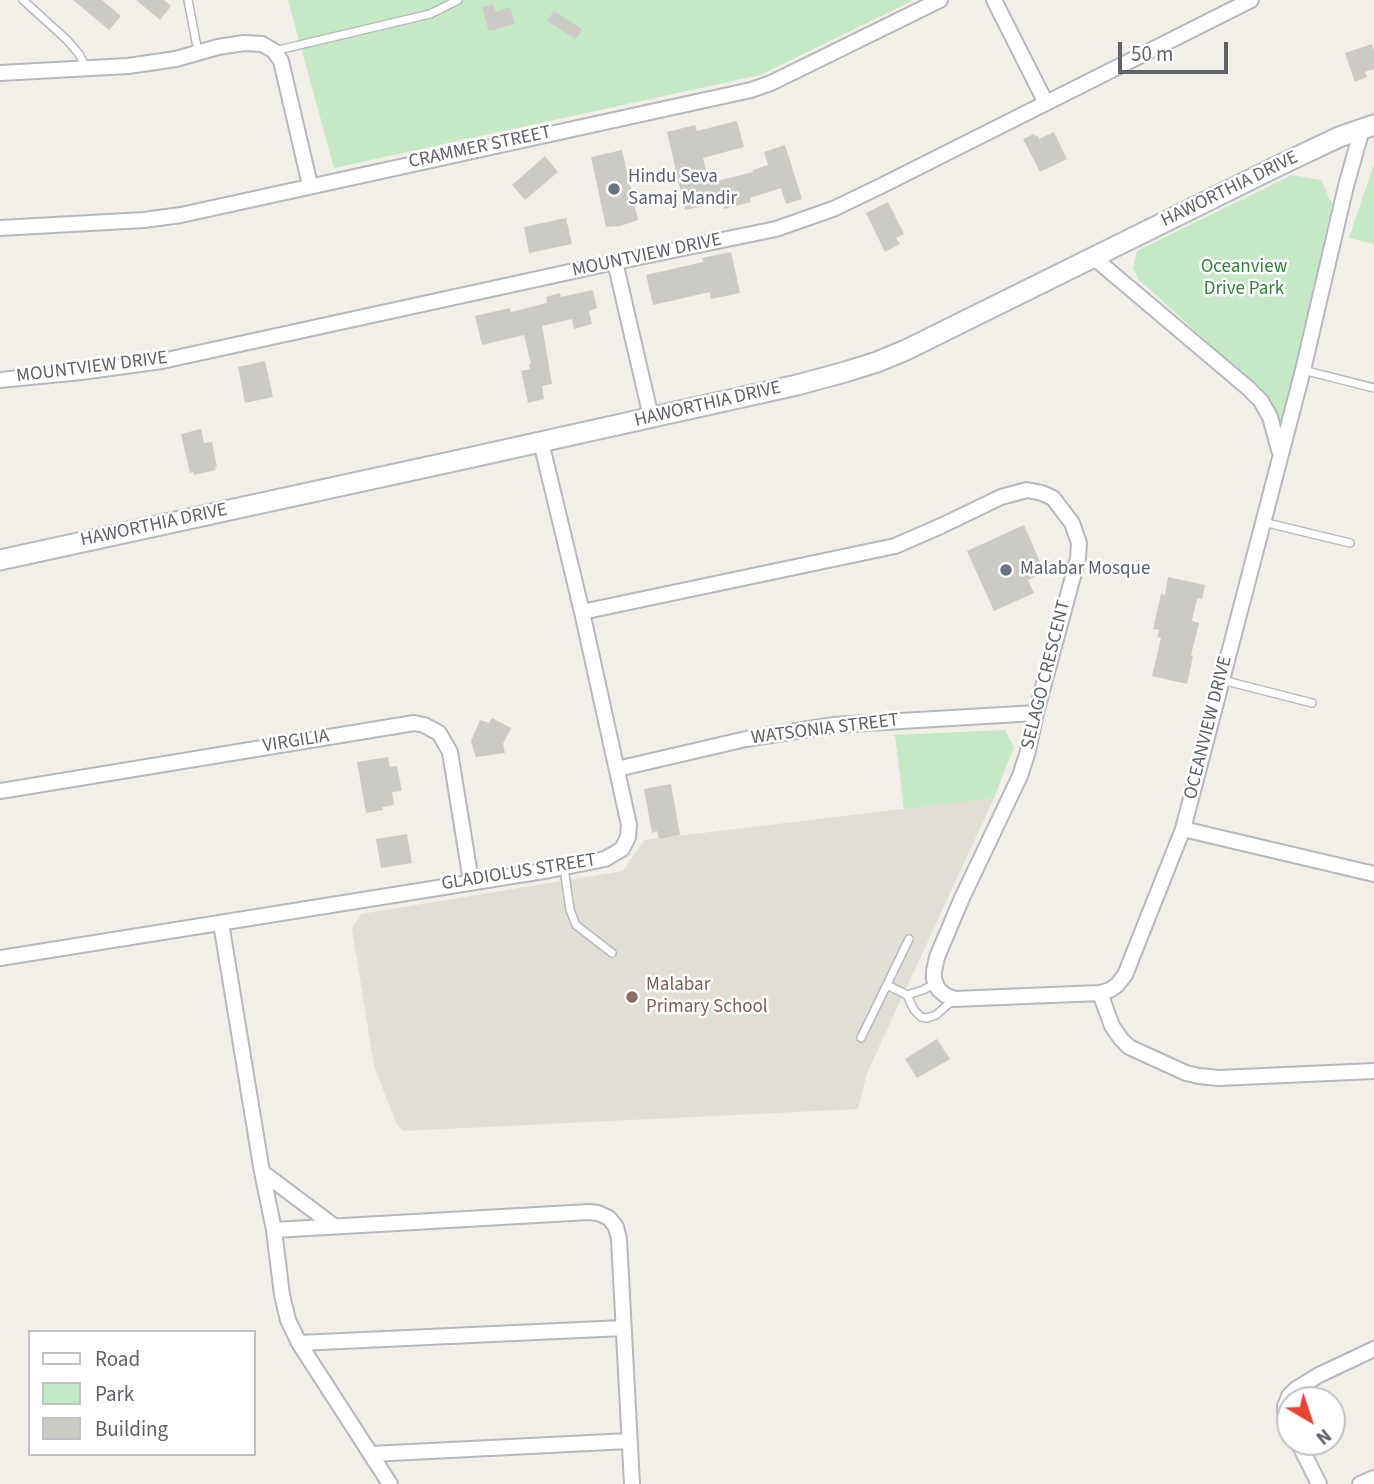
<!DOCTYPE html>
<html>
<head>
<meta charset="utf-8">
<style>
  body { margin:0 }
  #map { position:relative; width:1374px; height:1484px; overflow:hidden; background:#f1efe8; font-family:"Source Sans 3",sans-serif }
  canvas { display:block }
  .legend { position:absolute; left:28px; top:1330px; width:228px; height:126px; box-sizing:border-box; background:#fff; border:2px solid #bfc1c3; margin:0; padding:9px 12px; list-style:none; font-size:21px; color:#5f6368 }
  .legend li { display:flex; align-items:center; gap:14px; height:35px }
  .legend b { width:35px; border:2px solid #bfc1c3 }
  .north { position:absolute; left:1276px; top:1386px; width:70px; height:70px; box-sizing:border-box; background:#fff; border:2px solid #bfc1c3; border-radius:50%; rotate:141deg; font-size:19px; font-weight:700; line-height:28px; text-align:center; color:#5f6368 }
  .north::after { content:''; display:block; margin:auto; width:24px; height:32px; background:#ea4335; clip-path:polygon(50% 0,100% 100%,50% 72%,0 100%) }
  .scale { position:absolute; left:1118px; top:42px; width:110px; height:32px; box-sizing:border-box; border:4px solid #5f6368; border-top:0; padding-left:9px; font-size:21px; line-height:24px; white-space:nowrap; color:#5f6368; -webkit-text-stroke:5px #fff; paint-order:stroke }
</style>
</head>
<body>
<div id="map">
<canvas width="1374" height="1484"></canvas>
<ul class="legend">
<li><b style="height:9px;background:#fff"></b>Road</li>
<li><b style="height:19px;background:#c5e8c5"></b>Park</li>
<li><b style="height:19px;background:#cccac5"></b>Building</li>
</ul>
<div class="north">N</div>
<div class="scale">50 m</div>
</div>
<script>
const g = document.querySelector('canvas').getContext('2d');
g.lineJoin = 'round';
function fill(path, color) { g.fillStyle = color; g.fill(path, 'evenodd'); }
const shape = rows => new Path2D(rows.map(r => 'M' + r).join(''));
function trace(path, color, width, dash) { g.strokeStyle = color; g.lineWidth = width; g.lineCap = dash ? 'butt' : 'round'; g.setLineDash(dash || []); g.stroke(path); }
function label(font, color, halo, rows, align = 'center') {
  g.font = font + ' "Source Sans 3",sans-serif'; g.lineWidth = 5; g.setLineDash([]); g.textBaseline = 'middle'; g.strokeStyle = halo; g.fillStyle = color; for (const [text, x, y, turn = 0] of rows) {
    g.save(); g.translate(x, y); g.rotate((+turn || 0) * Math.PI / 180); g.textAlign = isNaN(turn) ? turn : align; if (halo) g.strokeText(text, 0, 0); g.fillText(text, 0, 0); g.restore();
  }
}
fill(shape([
  [994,798,867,1073,858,1109,403,1131,397,1125,374,1066,352,929,361,914,623,871,644,840]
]), '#e1ded6');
fill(shape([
  [288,0,914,0,760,75,334,168],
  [1374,164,1374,244,1349,238],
  [1292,175,1321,180,1332,204,1282,432,1271,400,1138,279,1133,268,1137,251],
  [1005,730,1014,747,994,798,904,809,895,735]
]), '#c5e8c5');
fill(shape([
  [73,0,102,0,121,16,109,30],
  [136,0,164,0,171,6,160,20],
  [493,4,496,12,510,7,515,24,489,31,482,7],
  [554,11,582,29,576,39,547,21],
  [1372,44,1374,51,1374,69,1365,72,1367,77,1355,82,1345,53],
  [737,121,744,147,703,158,709,183,753,172,753,170,768,165,764,152,785,145,802,199,786,204,781,188,750,198,751,202,724,209,722,202,685,210,667,132,695,125,697,131],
  [1054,132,1067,159,1040,172,1023,139,1034,134,1035,137,1037,135,1039,139],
  [622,150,638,220,620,226,606,227,591,157],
  [545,156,558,172,525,200,512,185],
  [888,202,904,234,896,238,900,244,885,252,866,213],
  [566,218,572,244,529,253,524,227],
  [731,252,740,293,711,299,710,292,653,305,646,275,703,262,702,258],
  [593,290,597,308,589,311,592,324,574,329,572,319,542,326,552,384,542,386,544,399,528,403,521,371,530,369,529,364,531,364,524,335,482,345,475,316,510,308,511,312,547,303,546,297,560,293,561,297],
  [265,361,273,397,245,403,238,367],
  [201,429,204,443,212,442,217,467,215,467,216,470,194,475,193,472,190,473,181,434],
  [1024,525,1040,562,1034,565,1038,575,1028,580,1034,593,994,611,967,551],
  [1168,577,1205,585,1202,599,1197,598,1192,621,1199,623,1191,655,1193,656,1187,684,1152,676,1161,638,1157,637,1159,630,1153,629,1161,594,1165,595],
  [492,718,511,728,503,744,505,753,476,757,471,741,480,720,489,723],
  [388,757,390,767,397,766,402,791,392,792,394,805,382,807,383,810,366,813,357,762],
  [671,784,680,835,659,839,657,831,652,833,644,789],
  [407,834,412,863,381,868,376,839],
  [937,1039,950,1059,917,1078,905,1059]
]), '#cccac5');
const lane = shape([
  [23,0,67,40,79,54,87,69],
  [188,0,198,52],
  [274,51,430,14,458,0],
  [1303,370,1374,388],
  [1263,522,1350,543],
  [1222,680,1312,703],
  [564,868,570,910,576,925,612,953],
  [887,985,907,995,923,990,936,983],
  [907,995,914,1010,921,1017,927,1018,936,1015,954,999],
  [861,1038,909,939]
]);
const street = shape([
  [994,0,1046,103],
  [0,73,128,66,176,59,218,47,244,43,262,44,274,51,281,61,310,185],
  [0,228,144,220,181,215,751,90,771,83,940,0],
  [1093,257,1248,388,1261,401,1270,417,1279,450],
  [615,262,651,417],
  [0,380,81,372,162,361,615,262,776,229,833,209,881,186,1251,0],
  [582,612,895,546,941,526,1001,497,1027,490,1042,493,1053,498,1072,523,1079,543,1078,558,1036,713,1028,751,1020,776,962,898,937,957,934,971,934,979,938,989,945,995,954,999,1100,993,1110,990,1117,985,1125,975,1183,829,1303,370,1346,186,1362,129],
  [617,769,746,739,834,725,1036,713],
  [0,791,414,723,424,725,439,733,450,752,471,881],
  [1183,829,1374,874],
  [221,923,262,1172,274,1230,282,1295,288,1320,299,1343,390,1484],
  [0,958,550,870,605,859,622,849,628,837,629,825,582,612,541,442],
  [1100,993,1112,1026,1121,1039,1129,1047,1186,1073,1199,1076,1219,1078,1374,1071],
  [262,1172,334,1226],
  [274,1230,589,1212,598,1213,609,1218,616,1227,619,1239,632,1484],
  [299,1343,623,1328],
  [1290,1424,1285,1412,1285,1406,1289,1396,1296,1389,1319,1375,1374,1349],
  [1298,1442,1319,1484],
  [371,1454,629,1441],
  [1360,1484,1374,1478]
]);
const secondary = shape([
  [0,560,464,459,797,385,845,372,877,362,906,350,1278,166,1339,137,1374,125]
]);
trace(lane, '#b5b8bc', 10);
trace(street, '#b5b8bc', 18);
trace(secondary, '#b6babf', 23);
trace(lane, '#fff', 7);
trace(street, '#fff', 14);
trace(secondary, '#fff', 19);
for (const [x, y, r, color] of [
  [614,189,7,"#6b7280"],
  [1006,570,7,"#6b7280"],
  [632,997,7,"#8d6e63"]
]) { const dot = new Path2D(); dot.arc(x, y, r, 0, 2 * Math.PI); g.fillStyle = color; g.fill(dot); trace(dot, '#fff', 2.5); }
label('19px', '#5f6368', '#fff', [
  ["CRAMMER STREET",480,148,-12],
  ["HAWORTHIA DRIVE",1230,190,-26],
  ["MOUNTVIEW DRIVE",647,256,-12],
  ["MOUNTVIEW DRIVE",92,368,-7],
  ["HAWORTHIA DRIVE",708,405,-13],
  ["HAWORTHIA DRIVE",154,526,-12],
  ["SELAGO CRESCENT",1047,675,-76],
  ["OCEANVIEW DRIVE",1209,728,-76],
  ["WATSONIA STREET",825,730,-7],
  ["VIRGILIA",296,742,-9],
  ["GLADIOLUS STREET",519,873,-9]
]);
label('19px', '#5b616d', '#fff', [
  ["Hindu Seva",628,178],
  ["Samaj Mandir",628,200],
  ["Malabar Mosque",1020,570]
], 'left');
label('19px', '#348238', '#fff', [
  ["Oceanview",1244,268],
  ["Drive Park",1244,290]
]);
label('19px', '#785e54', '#fff', [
  ["Malabar",646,986],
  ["Primary School",646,1008]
], 'left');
</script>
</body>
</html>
